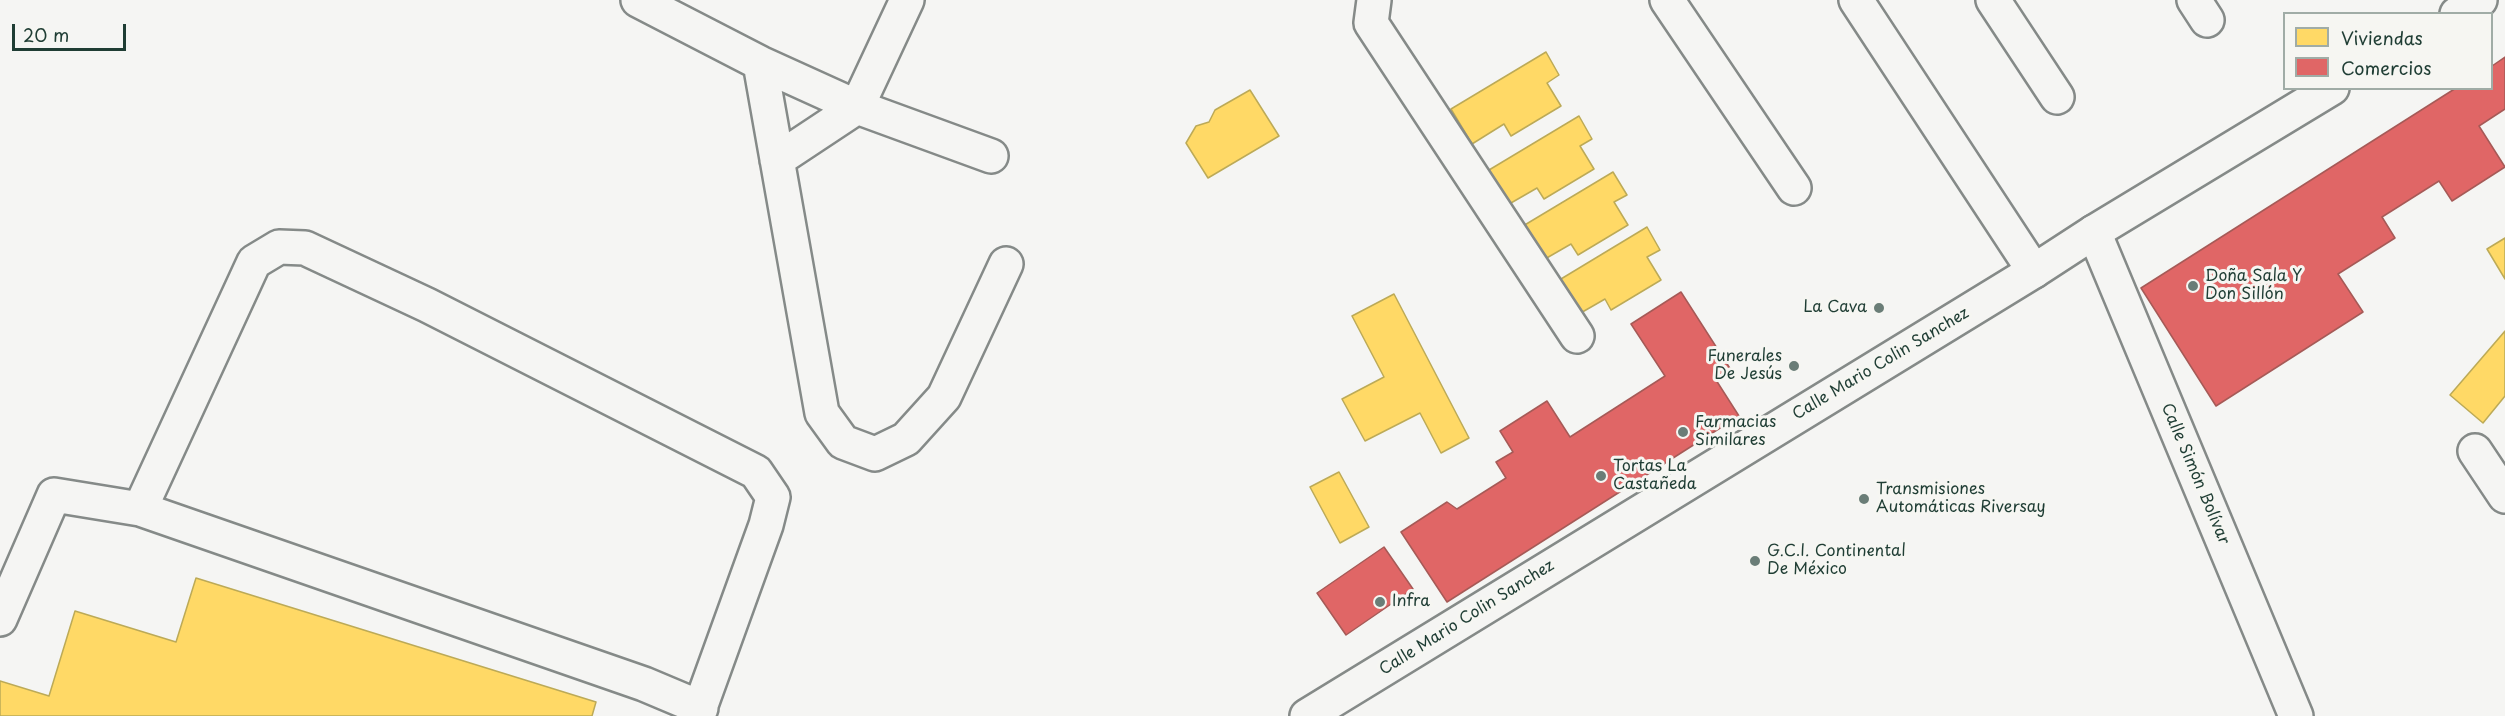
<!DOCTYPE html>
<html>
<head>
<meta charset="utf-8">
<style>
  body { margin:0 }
  #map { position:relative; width:2505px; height:716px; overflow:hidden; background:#f5f5f3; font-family:"Playpen Sans",sans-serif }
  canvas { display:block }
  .legend { position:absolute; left:2283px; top:12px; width:210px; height:78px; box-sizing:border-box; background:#f6f6f2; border:2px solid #a0aca6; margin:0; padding:8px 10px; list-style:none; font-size:18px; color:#1f3d34 }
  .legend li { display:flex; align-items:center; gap:12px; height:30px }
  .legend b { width:30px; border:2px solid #a0aca6 }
  .scale { position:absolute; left:12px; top:24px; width:114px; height:27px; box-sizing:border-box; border:3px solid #1f3d34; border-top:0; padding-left:8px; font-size:18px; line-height:21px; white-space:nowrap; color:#1f3d34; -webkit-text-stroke:4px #f6f6f2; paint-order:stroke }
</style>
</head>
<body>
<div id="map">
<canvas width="2505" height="716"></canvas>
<ul class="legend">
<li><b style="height:16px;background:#ffd966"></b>Viviendas</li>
<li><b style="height:16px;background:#e06666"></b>Comercios</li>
</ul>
<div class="scale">20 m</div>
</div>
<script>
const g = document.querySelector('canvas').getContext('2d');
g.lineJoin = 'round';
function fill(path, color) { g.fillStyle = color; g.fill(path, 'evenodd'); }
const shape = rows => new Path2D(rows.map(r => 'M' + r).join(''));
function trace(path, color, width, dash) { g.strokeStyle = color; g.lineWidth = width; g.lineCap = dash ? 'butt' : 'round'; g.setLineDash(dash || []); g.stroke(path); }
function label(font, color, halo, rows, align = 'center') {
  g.font = font + ' "Playpen Sans",sans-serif'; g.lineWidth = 6; g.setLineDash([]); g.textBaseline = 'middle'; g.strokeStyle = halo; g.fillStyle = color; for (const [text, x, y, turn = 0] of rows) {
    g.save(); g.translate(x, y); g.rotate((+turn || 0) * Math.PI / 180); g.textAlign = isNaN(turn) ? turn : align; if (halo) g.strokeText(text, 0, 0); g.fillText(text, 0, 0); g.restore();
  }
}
const homes = shape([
  [1546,52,1559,75,1547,83,1561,106,1511,136,1504,124,1472,144,1451,109,1546,52],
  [1250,90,1279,136,1208,178,1186,143,1196,126,1209,122,1215,110,1250,90],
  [1579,116,1592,139,1580,146,1594,169,1544,199,1537,188,1504,207,1484,173,1579,116],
  [1613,172,1627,195,1614,202,1628,225,1578,255,1571,244,1538,263,1518,229,1613,172],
  [1647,227,1660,250,1647,257,1661,280,1611,310,1605,299,1572,318,1551,285,1647,227],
  [2505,238,2505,279,2487,249,2505,238],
  [1394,294,1469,438,1441,453,1420,413,1365,441,1342,399,1384,377,1352,316,1394,294],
  [2505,331,2505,396,2483,423,2450,395,2505,331],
  [1339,472,1369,527,1340,543,1310,487,1339,472],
  [196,578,596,702,592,716,0,716,0,681,49,696,75,611,176,642,196,578]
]);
fill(homes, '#ffd966');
trace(homes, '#bcaa57', 1.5);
const shops = shape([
  [2505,57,2505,109,2479,126,2505,167,2452,201,2439,181,2382,217,2395,238,2338,274,2363,312,2216,406,2141,288,2456,88,2492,88,2492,66,2505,57],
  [1681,292,1731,370,1716,380,1739,416,1447,602,1401,532,1447,502,1457,509,1506,478,1496,462,1513,452,1500,431,1547,401,1570,437,1665,376,1631,324,1681,292],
  [1384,547,1413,589,1346,635,1317,593,1384,547]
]);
fill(shops, '#e06666');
trace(shops, '#a65a57', 1.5);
const minor = shape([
  [638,0,760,63,822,413,843,442,875,454,906,439,944,397,1006,264],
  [907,0,857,107,991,156],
  [1374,0,1371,23,1577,336],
  [1667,0,1794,188],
  [1856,0,2034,271],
  [1993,0,2057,97],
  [2194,0,2207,20],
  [760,63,857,107,777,160],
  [2094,232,2296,716],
  [2475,451,2505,496],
  [140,509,254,262,279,247,305,248,427,305,756,472,773,497,766,525,697,716],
  [0,619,54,495,140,509,644,684,701,708]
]);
const major = shape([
  [2457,14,2480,0],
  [1307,716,2034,271,2094,232,2332,88]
]);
trace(minor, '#858a88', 38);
trace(major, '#858a88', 38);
trace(minor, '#f5f5f3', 33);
trace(major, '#f5f5f3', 33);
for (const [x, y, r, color] of [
  [2193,286,6,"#6a7d77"],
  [1879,308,6,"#6a7d77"],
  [1794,366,6,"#6a7d77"],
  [1683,432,6,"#6a7d77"],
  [1601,476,6,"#6a7d77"],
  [1864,499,6,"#6a7d77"],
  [1755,561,6,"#6a7d77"],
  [1380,602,6,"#6a7d77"]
]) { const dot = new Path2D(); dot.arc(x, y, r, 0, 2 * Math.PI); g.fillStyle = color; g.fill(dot); trace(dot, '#f6f6f2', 2); }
label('16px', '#1f3d34', '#f6f6f2', [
  ["Doña Sala Y",2205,277],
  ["Don Sillón",2205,295],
  ["La Cava",1867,308,"right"],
  ["Funerales",1782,357,"right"],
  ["De Jesús",1782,375,"right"],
  ["Farmacias",1695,423],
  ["Similares",1695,441],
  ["Tortas La",1613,467],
  ["Castañeda",1613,485],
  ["Transmisiones",1876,490],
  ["Automáticas Riversay",1876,508],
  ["G.C.I. Continental",1767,552],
  ["De México",1767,570],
  ["Infra",1392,602]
], 'left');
label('16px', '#1f3d34', '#f6f6f2', [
  ["Calle Mario Colin Sanchez",1881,364,-31],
  ["Calle Simón Bolívar",2195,474,67],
  ["Calle Mario Colin Sanchez",1467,618,-32]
]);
</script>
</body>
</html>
